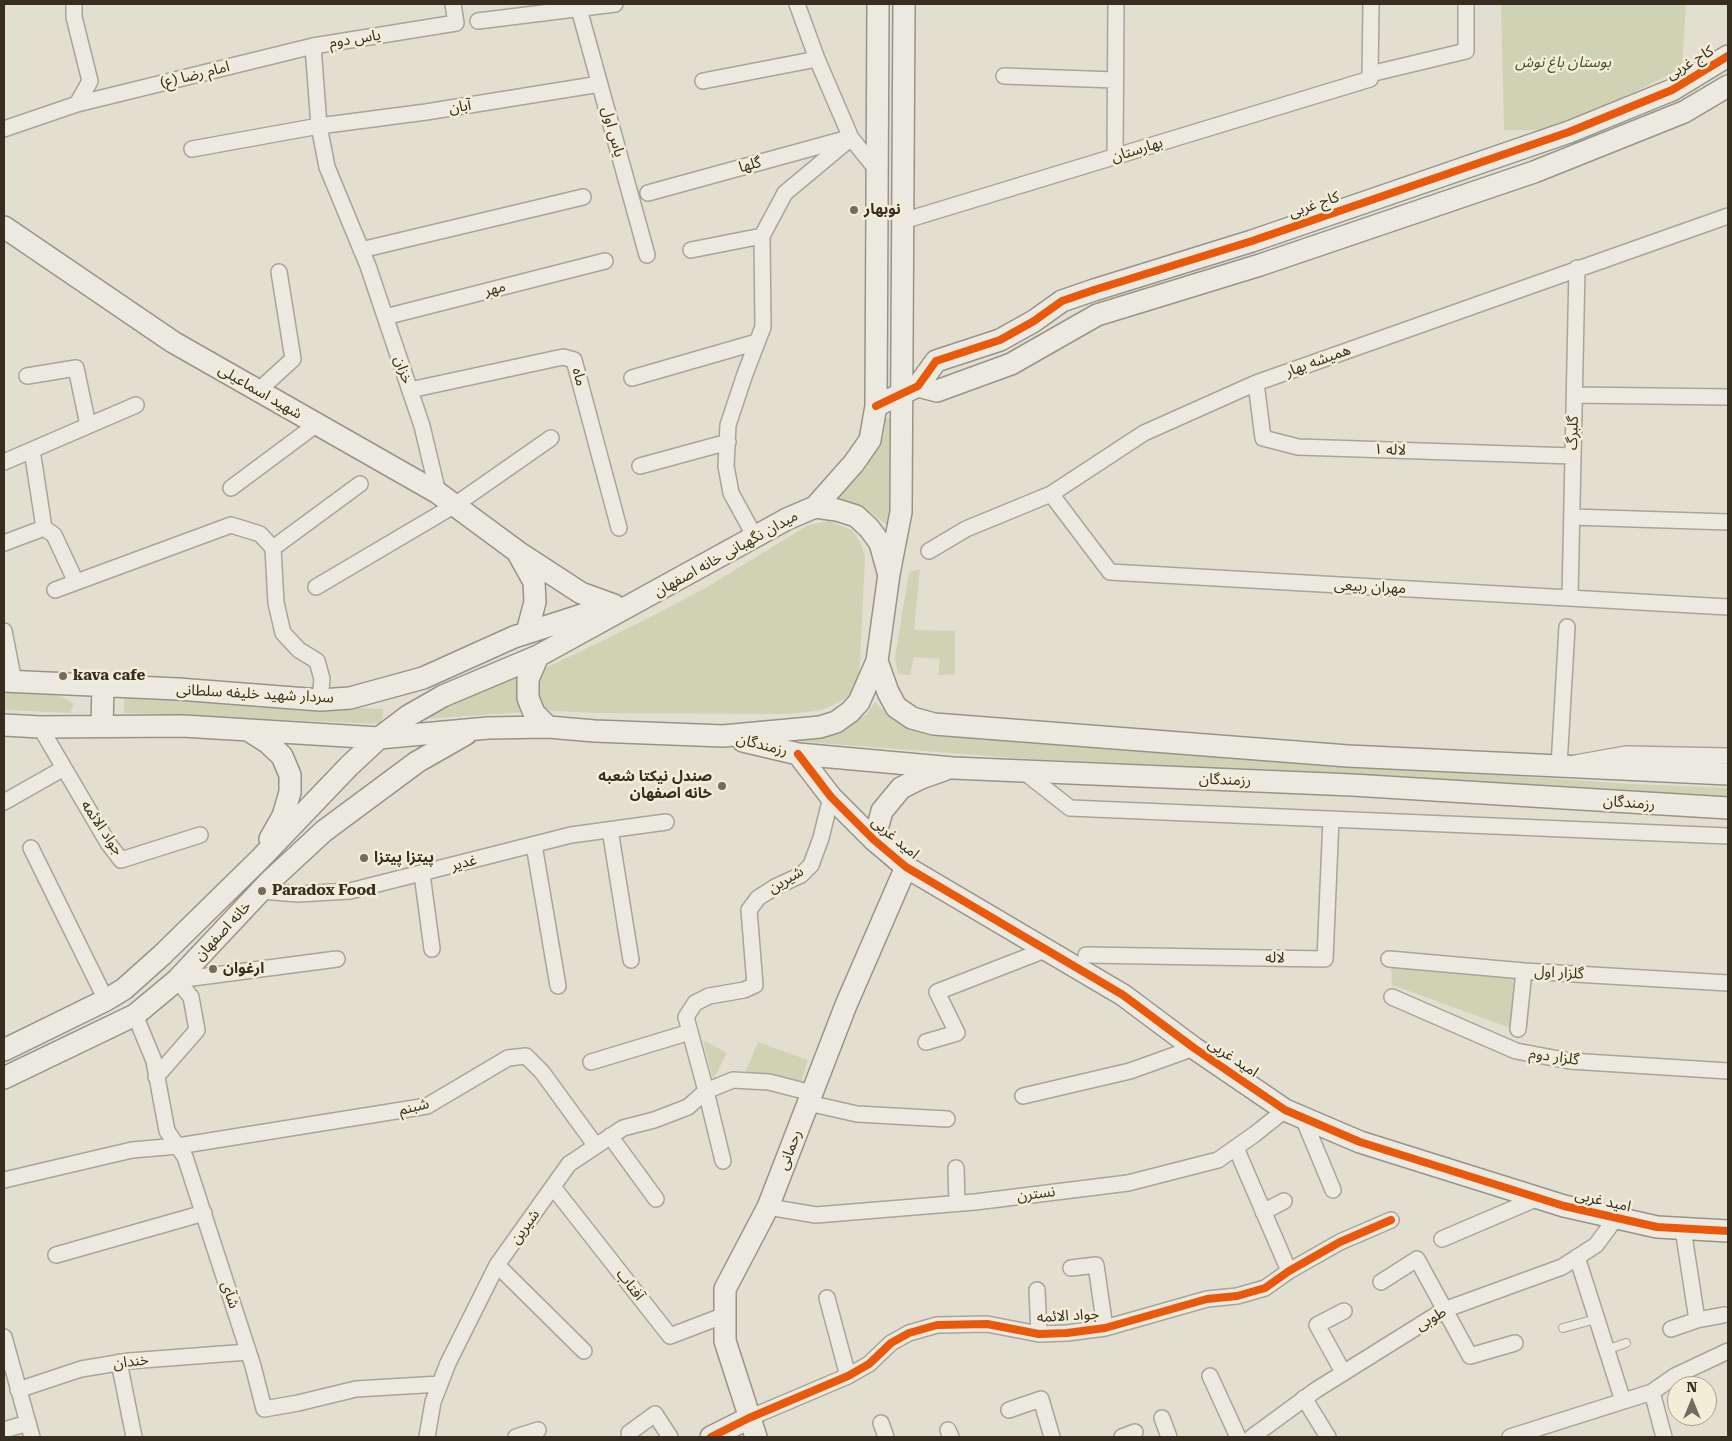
<!DOCTYPE html>
<html>
<head>
<meta charset="utf-8">
<style>
  body { margin:0 }
  #map { position:relative; width:1732px; height:1441px; overflow:hidden; background:#e3dfd0; font-family:"Roboto Serif",serif }
  canvas { display:block }
  .frame { position:absolute; inset:0; border:5px solid #372d21; pointer-events:none }
  .north { position:absolute; left:1667px; top:1376px; width:50px; height:50px; box-sizing:border-box; background:#f3edd7; border:1px solid #a8a08e; border-radius:50%; rotate:0deg; font-size:14px; font-weight:700; line-height:20px; text-align:center; color:#372d21 }
  .north::after { content:''; display:block; margin:auto; width:18px; height:22px; background:#736b5e; clip-path:polygon(50% 0,100% 100%,50% 72%,0 100%) }
</style>
</head>
<body>
<div id="map">
<canvas width="1732" height="1441"></canvas>
<div class="frame"></div>
<div class="north">N</div>
</div>
<script>
const g = document.querySelector('canvas').getContext('2d');
g.lineJoin = 'round';
function fill(path, color) { g.fillStyle = color; g.fill(path, 'evenodd'); }
const shape = rows => new Path2D(rows.map(r => 'M' + r).join(''));
function trace(path, color, width, dash) { g.strokeStyle = color; g.lineWidth = width; g.lineCap = dash ? 'butt' : 'round'; g.setLineDash(dash || []); g.stroke(path); }
function label(font, color, halo, rows, align = 'center') {
  g.font = font + ' "Roboto Serif","Noto Sans Arabic",serif'; g.lineWidth = 5; g.setLineDash([]); g.textBaseline = 'middle'; g.strokeStyle = halo; g.fillStyle = color; for (const [text, x, y, turn = 0] of rows) {
    g.save(); g.translate(x, y); g.rotate((+turn || 0) * Math.PI / 180); g.textAlign = isNaN(turn) ? turn : align; if (halo) g.strokeText(text, 0, 0); g.fillText(text, 0, 0); g.restore();
  }
}
fill(shape([
  [1501,4,1686,4,1682,68,1560,130,1504,130],
  [894,416,890,463,893,497,891,528,869,511,851,502,840,500,827,500,864,469,884,436,885,419],
  [829,521,852,530,860,542,865,557,859,681,854,691,843,700,822,710,789,714,599,713,552,711,539,706,536,681,544,669,647,619,709,586,808,525],
  [920,569,914,630,955,631,955,674,938,675,940,659,914,657,910,675,898,674,895,658,909,572],
  [519,675,517,700,526,712,422,719],
  [4,691,47,693,67,699,74,704,70,713,4,710],
  [124,698,383,709,382,724,124,713],
  [875,702,889,716,913,727,1426,770,1631,784,1728,788,1728,798,1182,766,1029,759,780,740,848,725,866,715],
  [1391,963,1518,977,1513,1029,1392,985],
  [703,1040,727,1053,713,1080],
  [758,1042,808,1060,801,1082,773,1076,745,1073]
]), '#cfd2b3');
const lane = shape([
  [1563,1328,1596,1319],
  [1606,1350,1626,1343]
]);
const street = shape([
  [797,4,817,59,851,138,877,170],
  [579,9,647,255],
  [478,21,615,4],
  [1370,74,1466,51,1466,4],
  [1004,76,1115,80],
  [703,81,817,59],
  [77,104,313,46],
  [4,129,77,104,90,81,74,17,74,4],
  [192,149,319,126,426,112,600,84],
  [1115,156,1116,4],
  [648,193,845,139],
  [903,221,1370,79,1371,4],
  [361,250,583,197],
  [691,250,762,236],
  [385,317,605,261],
  [27,376,76,368,88,425],
  [632,378,757,342],
  [1256,383,1263,438,1298,447,1573,456],
  [410,390,563,357,574,360,619,528],
  [258,391,293,359,279,272],
  [1575,395,1728,397],
  [32,450,44,528],
  [4,462,136,405],
  [640,466,728,442],
  [231,488,317,424],
  [438,493,422,426,368,266,327,167,319,126,313,46,456,23,453,4],
  [1051,494,1110,572,1728,607],
  [1572,517,1728,522],
  [755,537,731,493,726,466,728,425,745,374,763,327,762,236,785,193,851,138],
  [4,543,44,528,54,535,76,582],
  [273,548,360,484],
  [929,551,966,529,1051,494,1144,433,1256,383,1728,216],
  [316,587,455,505,551,438],
  [55,590,231,525,260,534,273,548,276,603,283,633,299,650,317,661,322,679,320,700],
  [1570,598,1577,268],
  [1567,627,1559,766,1626,754,1728,756],
  [4,631,14,682],
  [40,727,108,843,121,860,200,835],
  [1023,771,1070,808,1728,836],
  [4,802,64,768],
  [610,830,631,960],
  [534,845,558,986],
  [31,848,106,1000],
  [422,874,432,949],
  [261,891,298,894,350,891,571,835,666,822],
  [1086,955,1325,959,1331,819],
  [1389,959,1524,971,1728,983],
  [177,980,337,959],
  [1392,997,1516,1051,1570,1061,1728,1071],
  [135,1015,154,1061,167,1131,185,1157,253,1366,264,1409,298,1403,356,1389,440,1384],
  [1518,1029,1524,971],
  [926,1042,957,1033,937,992,1045,950],
  [591,1062,690,1032],
  [156,1077,197,1030,191,997,177,980],
  [1023,1096,1130,1071,1194,1048],
  [808,1103,857,1114,947,1119],
  [1303,1118,1333,1190],
  [610,1136,656,1199],
  [1236,1148,1289,1271],
  [723,1161,706,1091,686,1017,695,1003,709,996,744,990,755,985,749,910,758,898,775,887,801,875,811,865,821,838,831,797],
  [956,1168,957,1203],
  [4,1180,132,1150,178,1146,427,1106,508,1058,526,1056,542,1072,596,1146],
  [553,1187,670,1336,725,1315],
  [768,1207,816,1215,975,1202,1128,1183,1218,1160,1255,1134,1285,1110],
  [1263,1212,1284,1201],
  [1683,1229,1697,1320],
  [1442,1239,1538,1198],
  [56,1255,204,1213],
  [1577,1257,1623,1401],
  [497,1265,584,1351],
  [1071,1268,1096,1265,1105,1328],
  [1381,1282,1417,1259,1470,1356,1515,1343],
  [1037,1290,1039,1334],
  [827,1298,848,1376],
  [1671,1329,1697,1320,1724,1315],
  [4,1337,32,1437],
  [119,1362,134,1437],
  [1343,1372,1317,1325,1344,1311],
  [1210,1376,1238,1437],
  [18,1390,81,1369,129,1361,248,1352],
  [1652,1392,1664,1437],
  [1304,1398,1328,1437],
  [1009,1410,1041,1399,1052,1437],
  [749,1418,848,1376,869,1364,891,1343,909,1333,937,1325,987,1324,1039,1334,1067,1333,1105,1328,1207,1299,1237,1296,1265,1288,1289,1271,1340,1242,1391,1220],
  [1162,1418,1169,1437],
  [881,1423,886,1437],
  [4,1430,28,1423],
  [948,1430,951,1437],
  [629,1433,655,1414,670,1437],
  [427,1437,433,1402,448,1363,497,1265,569,1164,623,1128,654,1120,688,1107,706,1091,733,1080,769,1082,812,1093],
  [516,1437,538,1430],
  [1122,1437,1135,1432],
  [1252,1437,1316,1390,1444,1310,1562,1267,1596,1245,1616,1218],
  [1510,1437,1652,1392,1675,1376,1728,1351]
]);
const secondary = shape([
  [4,227,173,342,438,493,518,552,581,593,614,605],
  [918,386,937,391,1011,364,1097,315,1260,265,1534,172,1684,112,1728,86],
  [876,406,918,386,936,361,1000,340,1034,321,1062,301,1094,290,1252,241,1569,132,1672,90,1728,56],
  [815,507,854,463,870,440,876,406,878,4],
  [519,555,534,582,535,602,527,632],
  [538,656,528,679,528,698,534,713,548,727],
  [877,661,888,692,896,707,912,718,934,724,1348,756,1728,774],
  [4,681,178,689,320,700,350,698,423,678,514,637,610,606],
  [4,725,40,727,183,726,379,738,488,728,548,727,595,731,723,736,820,727,836,722,850,712,859,702,877,661,889,574,901,512,904,4],
  [102,726,103,686],
  [248,730,267,742,282,756,290,775,290,792,283,816,270,839],
  [743,741,798,754,953,768,1352,785,1728,808],
  [798,754,831,797,874,840,906,867,1123,995,1194,1048,1285,1110,1360,1142,1564,1206,1657,1227,1728,1231],
  [874,840,882,811,901,788,921,778,944,770],
  [4,1050,106,1000,124,989,162,955,260,859,349,766,379,738,408,716,443,696,538,656,787,519,815,507,837,510,856,516,869,528,880,543,888,572],
  [4,1078,135,1015,177,980,270,881,324,831,417,762,466,734],
  [711,1437,749,1418],
  [756,1437,725,1341,725,1289,768,1207,846,1005,906,867]
]);
trace(lane, '#a8a498', 10);
trace(street, '#a8a498', 18);
trace(secondary, '#989388', 24);
trace(lane, '#ece9e0', 8);
trace(street, '#ece9e0', 15);
trace(secondary, '#ece9e0', 21);
trace(shape([
  [876,406,918,386,936,361,1000,340,1034,321,1062,301,1094,290,1252,241,1569,132,1672,90,1728,56],
  [798,754,831,797,874,840,906,867,1123,995,1194,1048,1285,1110,1360,1142,1564,1206,1657,1227,1728,1231],
  [711,1437,749,1418,848,1376,869,1364,891,1343,909,1333,937,1325,987,1324,1039,1334,1067,1333,1105,1328,1207,1299,1237,1296,1265,1288,1289,1271,1340,1242,1391,1220]
]), '#e8590c', 8);
for (const [x, y, r, color] of [
  [854,210,5,"#736b5e"],
  [63,676,5,"#736b5e"],
  [722,786,5,"#736b5e"],
  [364,858,5,"#736b5e"],
  [262,891,5,"#736b5e"],
  [213,969,5,"#736b5e"]
]) { const dot = new Path2D(); dot.arc(x, y, r, 0, 2 * Math.PI); g.fillStyle = color; g.fill(dot); trace(dot, '#f3edd7', 2); }
label('15px', '#372d21', '#f3edd7', [
  ["یاس دوم",355,39,-9],
  ["کاج غربی",1690,63,-30],
  ["امام رضا (ع)",195,75,-14],
  ["آبان",460,107,-9],
  ["یاس اول",613,132,75],
  ["بهارستان",1137,150,-17],
  ["گلها",750,165,-15],
  ["کاج غربی",1314,205,-19],
  ["مهر",495,289,-14],
  ["همیشه بهار",1318,361,-20],
  ["خزان",403,370,71],
  ["ماه",579,377,75],
  ["شهید اسماعیلی",260,392,30],
  ["گلبرگ",1573,433,-88],
  ["لاله ۱",1390,450,2],
  ["میدان نگهبانی خانه اصفهان",726,554,-29],
  ["مهران ربیعی",1370,587,3],
  ["سردار شهید خلیفه سلطانی",255,694,3],
  ["رزمندگان",762,745,14],
  ["رزمندگان",1225,780,2],
  ["رزمندگان",1629,803,4],
  ["جواد الائمه",102,828,56],
  ["امید غربی",895,838,40],
  ["غدیر",464,863,-14],
  ["شیرین",786,880,-31],
  ["خانه اصفهان",223,931,-47],
  ["لاله",1275,958,1],
  ["گلزار اول",1559,973,3],
  ["گلزار دوم",1554,1057,8],
  ["امید غربی",1233,1058,34],
  ["شبنم",414,1107,-14],
  ["رحمانی",790,1150,-69],
  ["نسترن",1036,1194,-7],
  ["امید غربی",1603,1201,13],
  ["شیرین",525,1227,-54],
  ["آفتاب",630,1285,52],
  ["شآی",230,1295,72],
  ["جواد الائمه",1068,1316,-3],
  ["طوبی",1431,1319,-30],
  ["خندان",131,1362,-7]
]);
label('italic 15px', '#445229', '#f3edd7', [
  ["بوستان باغ نوش",1563,63]
]);
label('bold 15px', '#372d21', '#f3edd7', [
  ["نوبهار",864,210],
  ["kava cafe",73,676],
  ["صندل نیکتا شعبه",712,777,"right"],
  ["خانه اصفهان",712,794,"right"],
  ["پیتزا پیتزا",374,858],
  ["Paradox Food",272,891],
  ["ارغوان",223,969]
], 'left');
</script>
</body>
</html>
